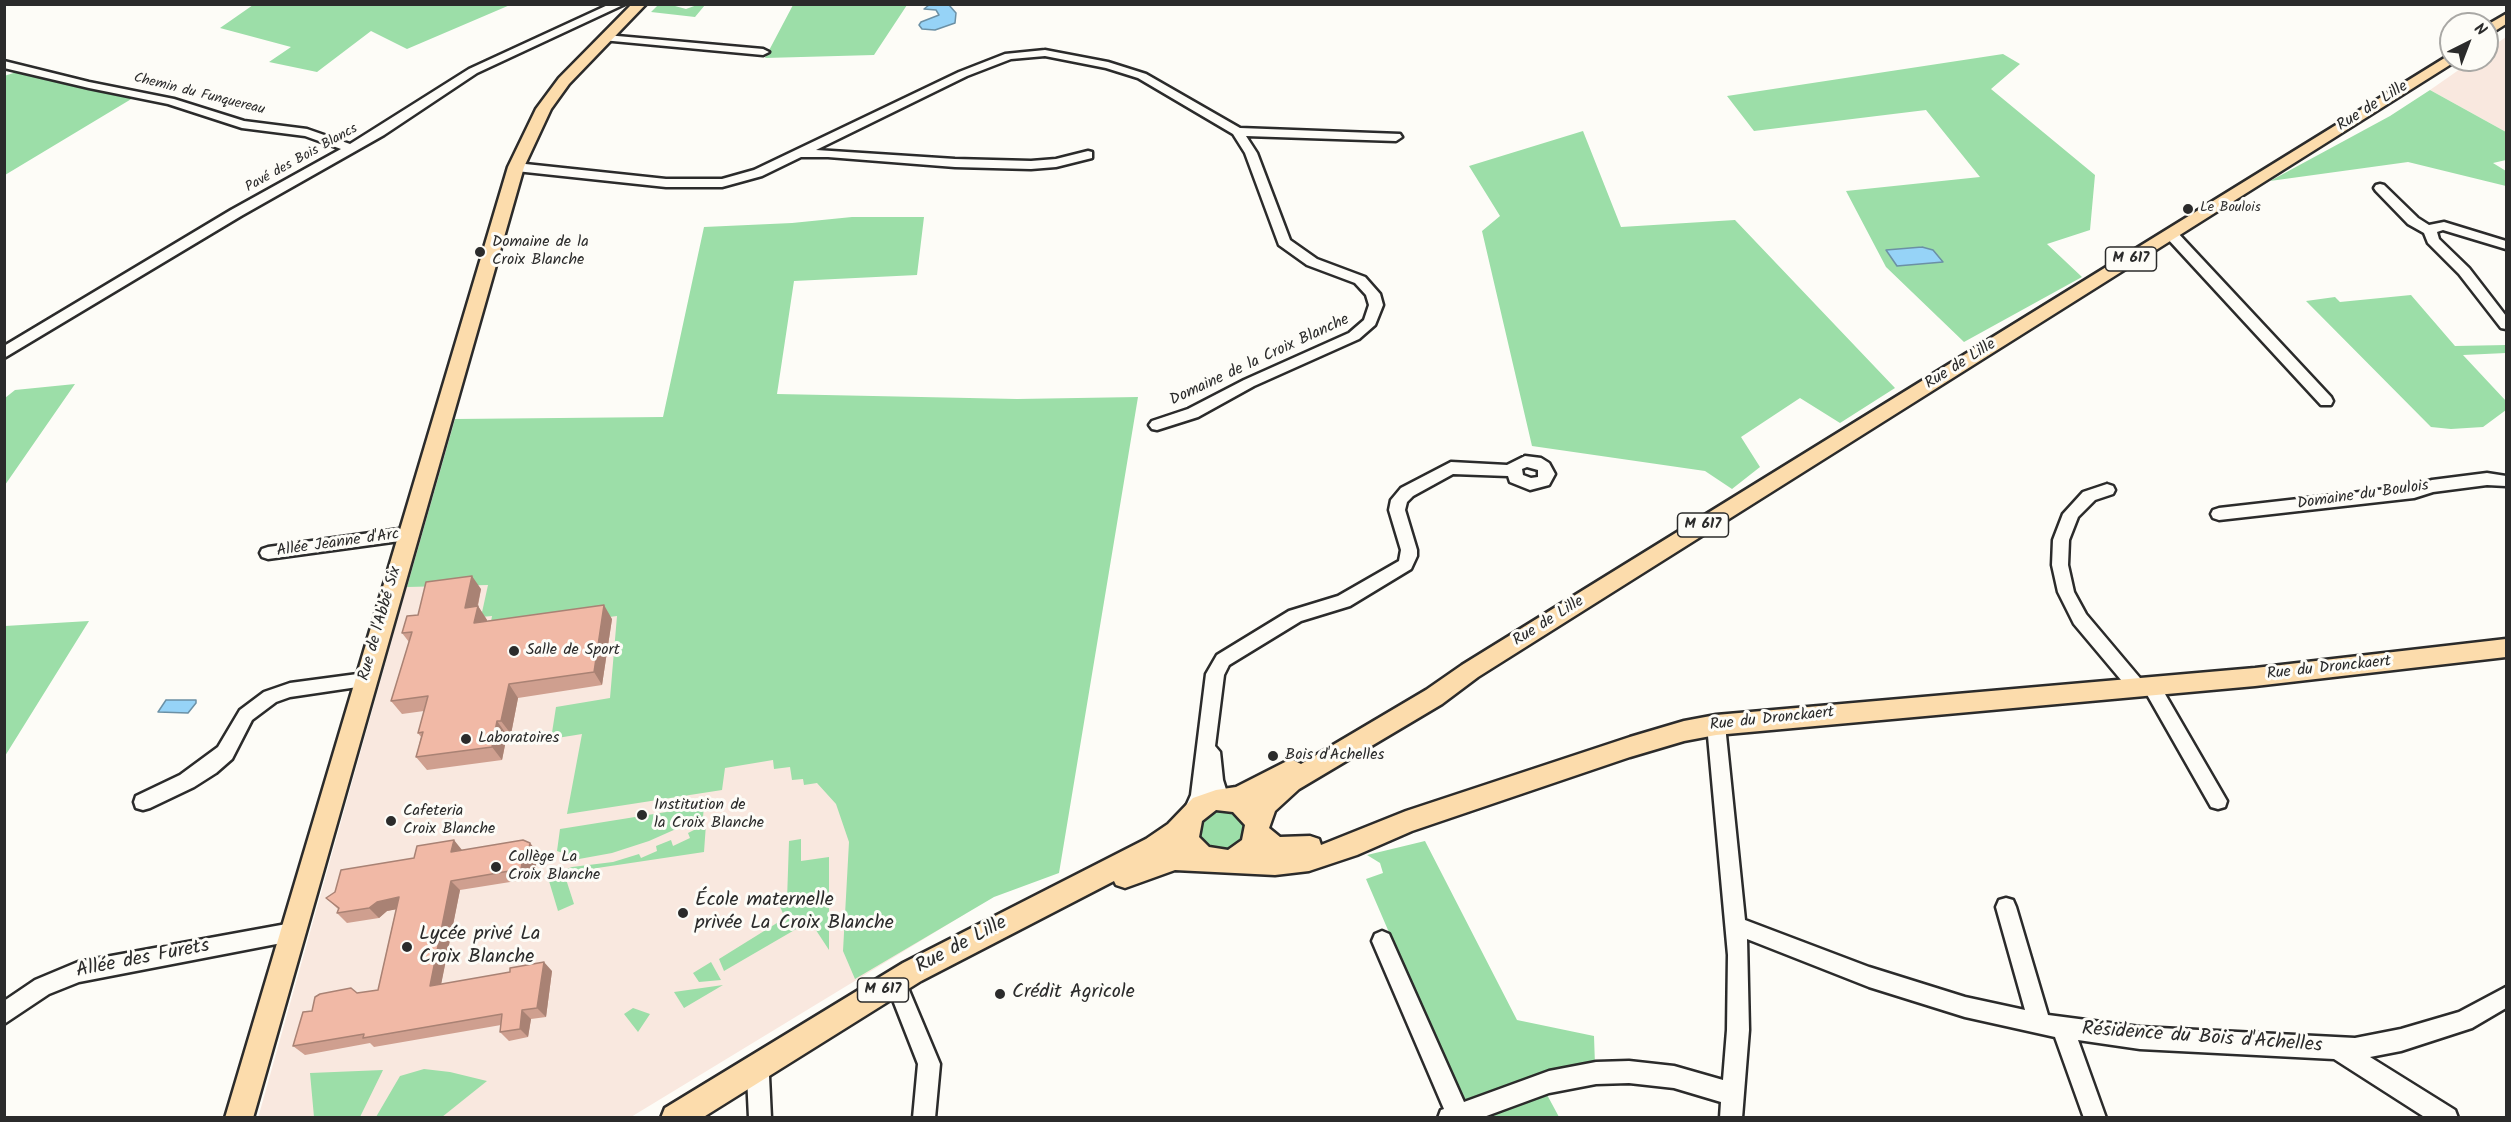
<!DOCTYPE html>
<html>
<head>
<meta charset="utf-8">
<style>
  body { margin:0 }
  #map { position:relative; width:2511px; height:1122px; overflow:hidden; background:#fdfcf7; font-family:Kalam,sans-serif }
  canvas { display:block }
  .frame { position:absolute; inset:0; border:6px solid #2b2b2b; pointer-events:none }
  .north { position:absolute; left:2439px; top:12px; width:60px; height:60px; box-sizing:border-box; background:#fdfcf7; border:2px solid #a9a8a5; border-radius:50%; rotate:42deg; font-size:16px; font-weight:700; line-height:24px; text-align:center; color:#2b2b2b }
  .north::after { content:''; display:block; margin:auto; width:21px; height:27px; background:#2b2b2b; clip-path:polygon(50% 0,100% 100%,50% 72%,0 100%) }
</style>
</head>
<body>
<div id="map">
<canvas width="2511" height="1122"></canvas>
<div class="frame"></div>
<div class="north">N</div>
</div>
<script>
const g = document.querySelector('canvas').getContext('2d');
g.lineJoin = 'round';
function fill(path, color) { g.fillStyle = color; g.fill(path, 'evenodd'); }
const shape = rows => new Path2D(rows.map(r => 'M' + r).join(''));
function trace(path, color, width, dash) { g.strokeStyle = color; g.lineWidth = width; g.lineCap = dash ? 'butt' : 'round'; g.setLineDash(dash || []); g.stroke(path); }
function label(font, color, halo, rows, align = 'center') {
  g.font = font + ' Kalam,sans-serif'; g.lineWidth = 6; g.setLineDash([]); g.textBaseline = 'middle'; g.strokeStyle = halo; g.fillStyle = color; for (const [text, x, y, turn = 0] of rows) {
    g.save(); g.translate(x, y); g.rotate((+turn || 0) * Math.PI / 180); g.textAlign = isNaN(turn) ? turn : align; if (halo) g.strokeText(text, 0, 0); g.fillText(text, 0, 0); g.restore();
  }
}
fill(shape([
  [2506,37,2506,132,2430,90,2473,60,2487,60,2487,50],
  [409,579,736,581,965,914,631,1117,258,1118]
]), '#f9e8df');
fill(shape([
  [253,5,253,4,510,5,407,49,371,31,317,72,269,62,291,47,220,28],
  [658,5,676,5,675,6,686,9,697,5,705,5,695,17,651,12],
  [793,5,907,5,874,55,765,58],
  [2003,54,2020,64,1991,89,2095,175,2090,230,2047,244,2082,277,1964,342,1886,267,1846,191,1980,177,1926,110,1754,131,1727,96],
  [23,70,75,84,133,98,5,175,4,76],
  [2430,90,2506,132,2506,160,2493,163,2506,171,2506,186,2408,162,2270,181,2390,116],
  [1583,131,1621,227,1735,220,1895,388,1840,423,1800,398,1741,437,1760,467,1732,489,1705,471,1532,446,1482,231,1500,216,1469,166],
  [852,217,924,217,917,275,794,281,777,394,1017,399,1138,397,1059,873,994,897,855,979,843,951,849,842,836,804,817,783,804,785,803,779,792,780,790,767,774,769,773,760,725,768,722,790,567,814,582,734,551,739,556,707,610,698,617,616,489,633,492,616,481,617,488,585,407,587,455,419,663,417,704,227,792,223],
  [2411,295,2455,346,2506,345,2506,353,2463,355,2506,401,2506,410,2483,427,2451,429,2431,427,2306,301,2335,297,2340,302],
  [75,384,5,485,5,398,15,390],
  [89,621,5,756,5,626],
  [704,806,703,817,649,841,612,853,579,859,557,851,560,829],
  [1220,810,1236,814,1246,826,1245,838,1231,852,1213,852,1199,838,1198,827,1202,820,1212,812],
  [706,824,704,852,564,873,574,904,558,911,549,881,556,873,572,867,613,862,639,854,641,858,657,851,656,846,671,840,673,846,690,838,688,833],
  [801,839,801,861,829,857,829,950,810,921,724,971,719,959,785,918,778,902,787,900,789,841],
  [1425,841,1517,1020,1594,1036,1595,1065,1463,1104,1366,879,1383,873,1380,863,1367,855],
  [711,962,721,980,699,982,693,973],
  [723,985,684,1008,674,992],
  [633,1008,650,1014,638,1032,624,1014],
  [424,1069,450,1072,487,1081,442,1117,376,1117,400,1076],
  [383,1070,360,1117,314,1117,310,1073],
  [1545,1091,1559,1117,1480,1118]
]), '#9cdea8');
const water = shape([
  [929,5,949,5,956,13,955,23,935,30,922,29,919,25,921,22,939,15,936,10,924,9,929,5],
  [1922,247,1933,250,1943,262,1897,266,1886,250,1922,247],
  [166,700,196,700,196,703,188,713,158,712,166,700]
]);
fill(water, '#96d3f7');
trace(water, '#6b90a5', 1.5);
const minor = shape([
  [610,4,625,4,477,73,384,135,241,216,4,358,4,346,231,210,341,149,305,136,242,128,168,104,89,88,4,68,4,61,89,82,174,99,244,121,307,129,350,144,469,69,610,4],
  [606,35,763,49,769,52,763,55,602,40,602,36,606,35],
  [1045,50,1108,62,1146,74,1240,128,1400,134,1402,137,1396,141,1246,136,1257,153,1290,240,1317,259,1365,277,1380,294,1383,305,1375,325,1359,339,1254,386,1198,417,1157,430,1152,429,1149,425,1152,421,1188,409,1244,380,1349,333,1364,320,1369,305,1366,295,1355,283,1307,265,1279,245,1245,153,1233,134,1138,78,1106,68,1045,56,1011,59,967,76,816,150,955,159,1031,161,1056,159,1088,151,1092,152,1092,158,1056,167,1031,169,955,167,828,157,801,157,762,176,722,187,666,187,516,171,510,167,516,163,666,179,722,179,754,170,959,72,1005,54,1045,50],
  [2380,184,2384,185,2418,218,2429,225,2444,222,2506,241,2506,249,2443,230,2437,232,2439,239,2469,268,2506,316,2506,329,2501,328,2459,274,2428,243,2424,233,2408,224,2376,191,2374,188,2376,185,2380,184],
  [2171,230,2176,231,2331,397,2333,401,2331,405,2321,405,2166,237,2164,234,2171,230],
  [1525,456,1541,458,1549,463,1555,474,1549,485,1530,490,1510,482,1508,476,1453,474,1413,496,1407,502,1405,510,1417,550,1417,556,1411,569,1350,606,1301,621,1229,665,1224,675,1215,746,1220,752,1223,780,1229,799,1227,805,1220,807,1213,805,1209,795,1200,819,1193,821,1186,819,1183,813,1191,795,1206,674,1217,655,1289,611,1338,596,1399,561,1401,550,1389,510,1391,500,1401,488,1451,462,1507,465,1525,456],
  [1527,467,1538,470,1538,477,1531,478,1523,475,1522,469,1527,467],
  [2487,473,2506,476,2506,486,2487,485,2433,492,2414,498,2219,520,2213,518,2211,514,2213,510,2219,508,2413,486,2432,480,2487,473],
  [2107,484,2113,486,2115,490,2113,494,2095,500,2078,517,2069,540,2068,565,2074,592,2086,614,2145,684,2152,680,2158,682,2227,801,2225,807,2218,809,2211,807,2145,691,2138,695,2132,693,2074,624,2058,592,2052,565,2053,540,2063,514,2083,492,2107,484],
  [407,528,413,530,415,534,413,538,407,540,268,559,262,557,260,553,262,549,268,547,407,528],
  [365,673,371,675,374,680,371,685,290,697,276,702,252,720,232,759,216,773,194,787,150,808,143,810,136,808,134,802,136,796,180,775,218,747,240,710,264,692,290,683,365,673],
  [1716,717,1722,720,1725,725,1745,920,1869,967,1965,997,2025,1010,1996,907,1999,900,2006,898,2013,900,2016,907,2048,1015,2140,1027,2355,1038,2401,1029,2459,1012,2506,987,2506,1008,2472,1028,2401,1051,2370,1057,2455,1110,2458,1118,2426,1118,2334,1059,2140,1049,2078,1040,2106,1118,2084,1118,2055,1037,1965,1017,1869,987,1747,939,1749,1030,1742,1118,1720,1118,1721,1102,1674,1088,1629,1083,1596,1084,1549,1093,1481,1118,1438,1118,1441,1110,1444,1109,1372,941,1375,934,1382,931,1389,934,1464,1102,1549,1071,1596,1062,1629,1061,1674,1066,1723,1080,1727,1030,1728,955,1707,725,1710,720,1716,717],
  [292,923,299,925,302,932,299,939,292,941,79,982,49,994,4,1024,4,1001,35,980,78,962,292,923],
  [899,980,906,983,940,1064,935,1118,913,1118,918,1064,889,990,892,983,899,980],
  [758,1065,766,1068,769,1076,771,1118,749,1118,747,1076,750,1068,758,1065]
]);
const major = shape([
  [632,4,646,4,569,84,551,109,524,167,253,1118,225,1118,508,167,536,109,559,78,632,4],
  [2506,14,2506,24,2487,36,2487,25,2506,14],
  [2451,54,2451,60,2456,61,1478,677,1442,704,1299,789,1275,811,1269,828,1280,837,1310,836,1319,839,1321,845,1406,811,1630,737,1684,721,1716,715,2255,668,2506,639,2506,657,2255,686,1716,735,1684,741,1630,757,1412,831,1357,855,1309,871,1275,875,1175,870,1125,888,1116,885,1114,881,921,981,702,1118,661,1118,665,1108,903,963,1146,839,1168,824,1193,798,1216,790,1236,787,1291,759,1301,764,1426,690,1462,665,2451,54],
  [1216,810,1233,812,1245,825,1242,840,1228,850,1209,847,1199,837,1202,821,1216,810]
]);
trace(minor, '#2b2b2b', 5);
trace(major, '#2b2b2b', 5);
fill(minor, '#fdfcf7');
fill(major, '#fcdcac');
fill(shape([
  [481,589,478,606,487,620,487,621,612,619,602,685,518,698,511,734,507,735,502,760,427,770,416,757,421,737,418,733,424,711,402,714,391,701,409,642,402,633,418,615],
  [530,843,538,853,535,869,530,872,529,879,460,890,441,984,552,971,546,1017,531,1019,528,1037,509,1041,500,1032,501,1025,374,1047,370,1043,305,1055,293,1046,312,1011,357,993,378,990,396,909,387,911,379,918,347,923,337,913,338,909,326,898,414,858,462,850]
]), '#cf9f8f');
fill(shape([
  [472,576,481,589,474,622,465,608],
  [604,605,612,619,602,685,594,672],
  [478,606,487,620,483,637,474,623],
  [509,684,518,698,511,734,501,721],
  [497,721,507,735,502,760,492,747],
  [454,840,462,850,451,852],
  [530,843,538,853,535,869,530,872,529,879,521,869,522,863],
  [451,881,460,890,439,995,430,986],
  [399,897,409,907,387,911,379,918,369,908,377,902],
  [544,962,552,971,546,1017,537,1008],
  [522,1010,531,1019,528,1037,520,1029]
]), '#a98274');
const building = shape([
  [472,576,465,608,478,606,474,623,604,605,594,672,509,684,501,721,497,721,492,747,416,757,423,732,418,733,428,696,391,701,412,632,402,633,407,616,418,615,426,582,472,576],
  [454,840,451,852,523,840,530,843,527,859,522,863,521,869,451,881,430,986,510,972,510,968,544,962,537,1008,522,1010,520,1029,500,1032,502,1014,363,1038,364,1034,293,1046,303,1012,312,1011,315,997,320,994,351,988,357,993,378,990,399,897,377,902,369,908,337,913,339,908,326,898,335,892,341,870,414,858,417,846,454,840]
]);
fill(building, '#f1b9a6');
trace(building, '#a98274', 1.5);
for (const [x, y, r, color] of [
  [2188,209,6,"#2b2b2b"],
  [480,252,6,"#2b2b2b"],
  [514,651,6,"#2b2b2b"],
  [466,739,6,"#2b2b2b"],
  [1273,756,6,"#2b2b2b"],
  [642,815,6,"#2b2b2b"],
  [391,821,6,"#2b2b2b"],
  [496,867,6,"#2b2b2b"],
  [683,913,6,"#2b2b2b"],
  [407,947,6,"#2b2b2b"],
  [1000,994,6,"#2b2b2b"]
]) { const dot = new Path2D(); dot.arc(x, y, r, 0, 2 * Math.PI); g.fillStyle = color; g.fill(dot); trace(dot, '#fdfcf7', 2); }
label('14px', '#2b2b2b', '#fdfcf7', [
  ["Chemin du Funquereau",199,95,14],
  ["Pavé des Bois Blancs",302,159,-29]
]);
label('14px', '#2b2b2b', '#fdfcf7', [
  ["Le Boulois",2200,209]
], 'left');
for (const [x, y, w] of [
  [2131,259,51],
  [1703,525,51],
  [883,990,51]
]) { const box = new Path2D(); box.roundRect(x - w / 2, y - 12, w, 24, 4.5); g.fillStyle = '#fdfcf7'; g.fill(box); trace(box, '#2b2b2b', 1.5); }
label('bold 15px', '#2b2b2b', null, [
  ["M 617",2131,259],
  ["M 617",1703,525],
  ["M 617",883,990]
]);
label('16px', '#2b2b2b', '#fdfcf7', [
  ["Rue de Lille",2373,107,-32],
  ["Domaine de la Croix Blanche",1260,361,-25],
  ["Rue de Lille",1961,365,-32],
  ["Domaine du Boulois",2363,496,-8],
  ["Allée Jeanne d'Arc",338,544,-8],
  ["Rue de Lille",1549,622,-32],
  ["Rue de l'Abbé Six",381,624,-74],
  ["Rue du Dronckaert",2329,669,-6],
  ["Rue du Dronckaert",1772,720,-6]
]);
label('16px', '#2b2b2b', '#fdfcf7', [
  ["Domaine de la",492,243],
  ["Croix Blanche",492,261],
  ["Salle de Sport",526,651],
  ["Laboratoires",478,739],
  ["Bois d'Achelles",1285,756],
  ["Institution de",654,806],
  ["la Croix Blanche",654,824],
  ["Cafeteria",403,812],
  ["Croix Blanche",403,830],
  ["Collège La",508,858],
  ["Croix Blanche",508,876]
], 'left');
label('20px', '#2b2b2b', '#fdfcf7', [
  ["École maternelle",695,902],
  ["privée La Croix Blanche",695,925],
  ["Lycée privé La",419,936],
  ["Croix Blanche",419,959],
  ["Crédit Agricole",1012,994]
], 'left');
label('20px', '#2b2b2b', '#fdfcf7', [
  ["Rue de Lille",962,946,-28],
  ["Allée des Furets",143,960,-11],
  ["Résidence du Bois d'Achelles",2202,1039,4]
]);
</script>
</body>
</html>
